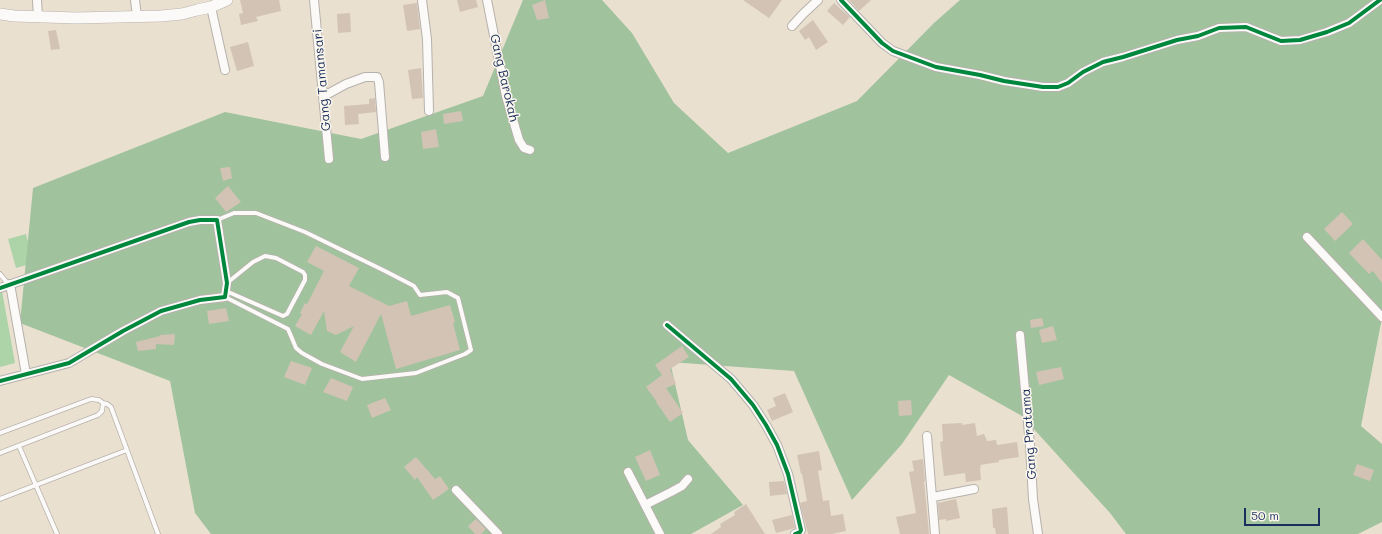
<!DOCTYPE html>
<html>
<head>
<meta charset="utf-8">
<style>
  body { margin:0 }
  #map { position:relative; width:1382px; height:534px; overflow:hidden; background:#eae0d0; font-family:Mali,sans-serif }
  canvas { display:block }
  .scale { position:absolute; left:1244px; top:508px; width:76px; height:18px; box-sizing:border-box; border:2px solid #1b2f5e; border-top:0; padding-left:5px; font-size:12px; line-height:14px; white-space:nowrap; color:#1b2f5e; -webkit-text-stroke:3px #fbf7ec; paint-order:stroke }
</style>
</head>
<body>
<div id="map">
<canvas width="1382" height="534"></canvas>
<div class="scale">50 m</div>
</div>
<script>
const g = document.querySelector('canvas').getContext('2d');
g.lineJoin = 'round';
function fill(path, color) { g.fillStyle = color; g.fill(path, 'evenodd'); }
const shape = rows => new Path2D(rows.map(r => 'M' + r).join(''));
function trace(path, color, width, dash) { g.strokeStyle = color; g.lineWidth = width; g.lineCap = dash ? 'butt' : 'round'; g.setLineDash(dash || []); g.stroke(path); }
function label(font, color, halo, rows, align = 'center') {
  g.font = font + ' Mali,sans-serif'; g.lineWidth = 3; g.setLineDash([]); g.textBaseline = 'middle'; g.strokeStyle = halo; g.fillStyle = color; for (const [text, x, y, turn = 0] of rows) {
    g.save(); g.translate(x, y); g.rotate((+turn || 0) * Math.PI / 180); g.textAlign = isNaN(turn) ? turn : align; if (halo) g.strokeText(text, 0, 0); g.fillText(text, 0, 0); g.restore();
  }
}
fill(shape([
  [26,234,33,263,16,268,8,239],
  [2,291,15,363,0,367,0,292]
]), '#add3a8');
fill(shape([
  [523,0,602,0,632,33,674,103,728,153,857,101,934,23,960,0,1382,0,1382,318,1361,426,1382,444,1382,522,1358,534,1126,534,1110,513,1022,416,949,375,902,444,852,500,794,371,670,362,688,440,743,505,691,534,211,534,195,513,170,381,20,323,33,188,225,112,361,139,483,96]
]), '#a0c39d');
fill(shape([
  [240,0,279,0,281,11,256,17,258,21,241,25,239,14,243,13],
  [457,0,476,0,478,7,460,12],
  [545,0,549,18,537,20,532,5],
  [743,0,782,0,769,18],
  [849,0,871,0,859,11],
  [417,3,420,29,407,31,403,5],
  [834,3,850,17,843,25,827,11],
  [350,13,351,32,338,33,337,14],
  [813,20,828,42,816,50,809,37,805,40,799,31],
  [56,30,60,49,51,50,48,31],
  [248,42,254,66,237,71,230,47],
  [421,68,423,98,412,99,408,70],
  [375,98,376,112,358,114,359,124,345,125,344,106,369,104,369,99],
  [461,111,463,121,444,124,443,114],
  [436,129,439,147,423,149,421,132],
  [230,167,232,178,223,181,220,168],
  [228,186,241,202,226,212,215,198],
  [1342,212,1353,224,1335,241,1324,229],
  [1363,239,1382,260,1382,283,1373,271,1369,274,1349,253],
  [316,246,359,268,349,286,389,306,407,301,411,316,450,305,455,322,453,323,460,350,396,369,381,314,356,362,340,352,354,326,336,335,327,331,324,311,311,335,295,326,302,314,300,313,305,303,307,304,324,271,307,262],
  [226,308,229,321,209,324,207,311],
  [1042,318,1044,326,1031,328,1030,320],
  [1053,326,1057,340,1042,343,1039,330],
  [175,334,174,345,156,344,156,349,138,351,136,342,160,336,160,335],
  [682,346,689,357,670,369,676,384,666,388,683,413,670,422,656,402,657,402,646,387,662,375,655,365],
  [291,361,312,368,305,385,284,377],
  [1061,367,1064,379,1039,385,1036,372],
  [331,378,353,387,347,401,323,392],
  [785,393,793,412,772,421,767,410,776,406,773,398],
  [385,398,391,410,372,418,367,405],
  [911,400,912,415,899,416,898,401],
  [962,423,962,425,975,423,977,436,984,434,987,441,996,440,997,445,1017,442,1019,457,999,460,999,462,980,465,981,468,980,468,981,480,966,482,965,473,944,476,940,442,943,441,942,424],
  [650,450,660,475,646,481,635,457],
  [819,451,822,470,818,471,823,501,829,500,831,516,843,514,846,531,832,534,808,534,800,503,807,501,802,474,801,474,797,455],
  [416,457,435,479,440,476,449,489,433,500,417,477,415,480,404,467],
  [923,459,925,481,924,481,929,534,900,534,896,517,916,513,909,472,914,471,912,461],
  [1357,464,1374,470,1370,481,1353,475],
  [784,481,787,494,770,496,769,482],
  [956,499,960,518,946,521,946,519,939,520,938,503],
  [746,504,765,534,711,534,721,527,720,524,735,515,734,512],
  [1007,507,1009,534,996,534,995,528,993,528,992,509],
  [792,515,795,528,776,533,772,520],
  [476,519,486,529,481,534,475,534,468,526]
]), '#d2c3b4');
const service = shape([
  [217,220,234,213,256,213,305,232,385,271,414,286,420,295,447,292,458,298,471,350,465,354,416,373,362,379,322,364,302,353,296,348,288,329,225,297],
  [0,274,9,285],
  [226,291,283,316,287,314,305,280,305,275,303,272,276,258,265,256,253,262,227,283],
  [0,433,91,399,99,400,103,403,107,404,111,407,158,534],
  [19,446,57,534],
  [0,453,98,415,102,411,103,403],
  [0,499,127,450]
]);
const minor = shape([
  [37,0,38,17],
  [135,0,137,16],
  [314,0,329,159],
  [422,0,427,39,429,111],
  [487,0,506,96,519,140,524,148,530,150],
  [841,0,882,43,893,51,936,67,980,75,1004,81,1043,87,1058,87,1068,83,1083,72,1103,62,1123,57,1177,40,1198,36,1219,28,1246,27,1281,41,1300,40,1327,32,1349,23,1380,0],
  [211,7,225,70],
  [792,26,803,14,818,0],
  [324,96,346,84,365,77,377,77,379,82,385,157],
  [1307,237,1382,317],
  [10,284,26,374],
  [0,288,189,222,200,220,217,220,227,283,225,297,200,300,161,311,123,331,69,363,0,381],
  [667,325,731,379,753,405,766,425,777,445,788,474,801,530,800,532,795,534],
  [1020,335,1030,445,1033,499,1038,534],
  [927,436,935,534],
  [628,472,660,534],
  [456,490,498,534],
  [933,497,974,489],
  [645,505,671,492,682,486,688,479]
]);
const tertiary = shape([
  [0,14,14,16,76,18,161,16,182,14,197,10,211,7,227,0]
]);
trace(service, '#b6b1ac', 5.5);
trace(minor, '#b6b1ac', 10);
trace(tertiary, '#b6b1ac', 12);
trace(service, '#fcfaf8', 4);
trace(minor, '#fcfaf8', 8);
trace(tertiary, '#fcfaf8', 11);
trace(shape([
  [841,0,882,43,893,51,936,67,980,75,1004,81,1043,87,1058,87,1068,83,1083,72,1103,62,1123,57,1177,40,1198,36,1219,28,1246,27,1281,41,1300,40,1327,32,1349,23,1380,0],
  [0,288,189,222,200,220,217,220,227,283,225,297,200,300,161,311,123,331,69,363,0,381],
  [667,325,731,379,753,405,766,425,777,445,788,474,801,530,800,532,795,534]
]), '#00873e', 4);
label('13px', '#1b2f5e', '#fbf7ec', [
  ["Gang Barokah",504,78,77],
  ["Gang Tamansari",322,80,-95],
  ["Gang Pratama",1029,434,-94]
]);
</script>
</body>
</html>
